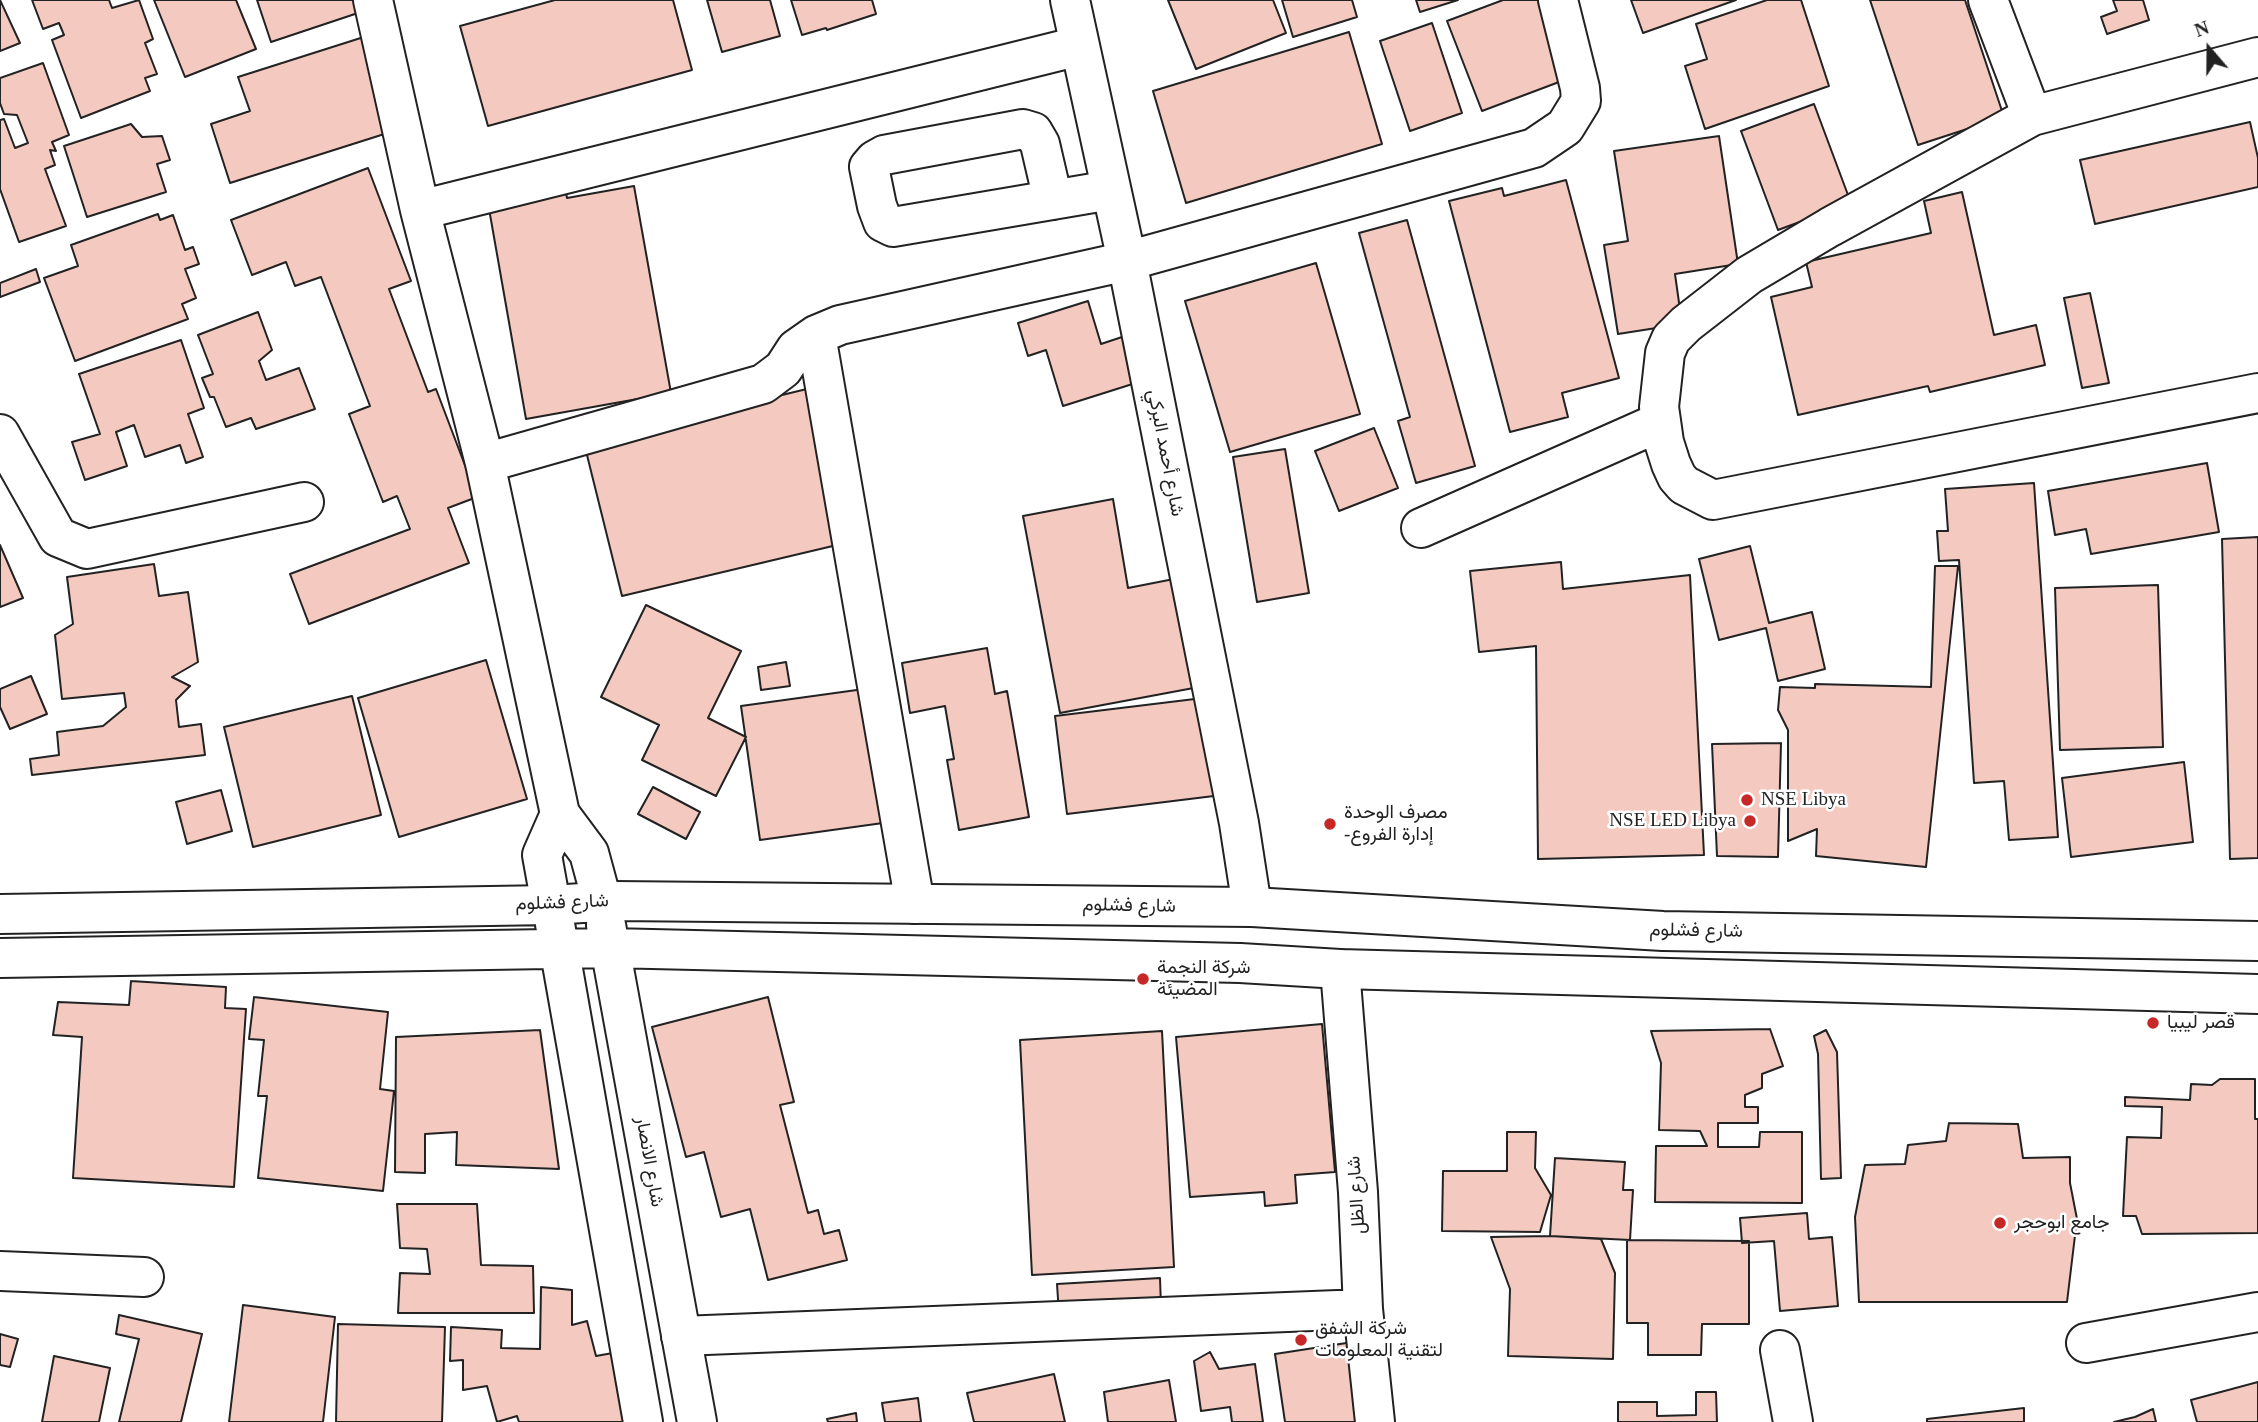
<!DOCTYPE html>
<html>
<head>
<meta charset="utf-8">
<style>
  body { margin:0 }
  #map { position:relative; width:2258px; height:1422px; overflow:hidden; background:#fff; font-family:"Times New Roman",serif }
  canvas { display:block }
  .north { position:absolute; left:2174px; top:14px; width:70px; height:70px; -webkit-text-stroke:5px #fff; paint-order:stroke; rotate:340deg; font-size:19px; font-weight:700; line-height:28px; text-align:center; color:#222 }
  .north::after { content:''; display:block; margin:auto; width:24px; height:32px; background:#222; clip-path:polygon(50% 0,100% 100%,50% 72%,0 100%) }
</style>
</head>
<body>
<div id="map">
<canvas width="2258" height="1422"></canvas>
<div class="north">N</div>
</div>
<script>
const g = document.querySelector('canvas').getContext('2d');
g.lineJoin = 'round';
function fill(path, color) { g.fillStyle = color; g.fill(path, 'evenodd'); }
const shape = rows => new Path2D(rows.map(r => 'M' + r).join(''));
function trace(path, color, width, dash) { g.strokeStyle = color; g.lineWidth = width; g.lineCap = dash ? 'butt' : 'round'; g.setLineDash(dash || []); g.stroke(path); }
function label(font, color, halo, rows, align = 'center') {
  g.font = font + ' "Times New Roman",Vazirmatn,serif'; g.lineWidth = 5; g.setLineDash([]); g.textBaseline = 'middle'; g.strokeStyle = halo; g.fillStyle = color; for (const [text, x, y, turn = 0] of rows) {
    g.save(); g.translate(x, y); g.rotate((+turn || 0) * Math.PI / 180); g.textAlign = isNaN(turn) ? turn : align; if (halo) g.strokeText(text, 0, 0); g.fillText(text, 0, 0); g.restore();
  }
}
const building = shape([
  [0,0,20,43,0,51,0,0],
  [32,0,109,0,112,8,139,0,153,39,145,43,157,74,145,78,150,91,81,118,52,40,64,35,59,23,43,29,32,0],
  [154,0,236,0,256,49,185,77,154,0],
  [257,0,367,0,370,9,271,42,257,0],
  [555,0,673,0,692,70,488,126,460,26,555,0],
  [707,0,770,0,780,36,722,52,707,0],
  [791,0,872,0,876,14,827,30,826,28,802,35,791,0],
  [1168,0,1273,0,1286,33,1196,69,1168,0],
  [1282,0,1352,0,1357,17,1293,37,1282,0],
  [1416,0,1458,0,1420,12,1416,0],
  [1503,0,1546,0,1575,76,1482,111,1447,21,1503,0],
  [1631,0,1736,0,1643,33,1631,0],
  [1767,0,1801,0,1829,86,1705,129,1685,66,1707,59,1696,24,1767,0],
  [1870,0,1965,0,2004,117,1918,145,1870,0],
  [2113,0,2143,0,2149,20,2107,34,2101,17,2117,11,2113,0],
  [1432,23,1462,113,1410,131,1380,41,1432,23],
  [1349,32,1382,144,1186,203,1153,91,1349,32],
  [367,36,397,130,230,183,211,124,250,111,238,77,367,36],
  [43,63,69,135,52,142,56,151,50,150,55,165,45,169,66,226,19,242,0,189,0,120,4,119,15,148,28,143,17,115,4,114,0,103,0,78,43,63],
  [1814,104,1851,203,1778,230,1741,131,1814,104],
  [2250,122,2258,158,2258,187,2095,224,2080,160,2250,122],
  [131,124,142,137,162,136,170,160,157,164,166,192,87,217,64,146,131,124],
  [1719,136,1738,264,1675,274,1682,324,1618,334,1604,245,1628,241,1614,151,1719,136],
  [368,168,411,281,389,289,428,392,436,389,477,497,448,508,469,563,309,624,290,574,410,529,397,496,383,502,349,414,370,406,321,277,295,286,286,262,252,275,231,220,368,168],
  [1566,180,1619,378,1562,393,1568,417,1510,432,1449,201,1502,188,1504,196,1566,180],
  [634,186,671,393,526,419,488,203,565,188,567,198,634,186],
  [1962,192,1994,335,2036,325,2045,365,1930,392,1928,386,1798,415,1771,297,1812,287,1806,262,1931,233,1924,201,1962,192],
  [158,214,160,220,173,215,185,250,193,247,199,264,185,269,196,298,182,304,188,319,75,361,44,278,78,266,71,245,158,214],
  [1407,220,1475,466,1416,483,1398,421,1410,417,1359,233,1407,220],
  [1316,263,1360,414,1230,452,1185,301,1316,263],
  [36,269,40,282,0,297,0,283,36,269],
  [2090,293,2109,383,2082,388,2064,298,2090,293],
  [1088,301,1101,344,1128,335,1142,381,1063,406,1046,350,1028,356,1018,323,1088,301],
  [258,312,272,350,259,361,266,380,299,368,315,409,256,429,251,418,226,427,214,397,210,397,202,378,213,374,198,335,258,312],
  [181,340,204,408,188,414,203,457,186,463,180,445,145,457,134,425,116,432,127,466,85,480,72,442,100,434,79,374,181,340],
  [815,387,837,545,622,596,584,443,815,387],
  [1374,428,1398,488,1339,511,1315,451,1374,428],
  [1285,449,1309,593,1257,602,1233,457,1285,449],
  [2207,463,2219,532,2091,554,2086,529,2055,535,2048,491,2207,463],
  [2034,483,2058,837,2009,840,2004,781,1974,783,1959,560,1939,561,1937,531,1948,531,1945,489,2034,483],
  [1113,499,1128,588,1179,578,1199,687,1060,713,1023,516,1113,499],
  [2258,537,2258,858,2230,859,2222,539,2258,537],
  [0,545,23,598,0,607,0,545],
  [1750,546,1769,623,1812,612,1825,669,1778,681,1766,628,1719,640,1699,559,1750,546],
  [1561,562,1563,589,1690,575,1704,855,1538,859,1536,646,1479,652,1470,571,1561,562],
  [154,564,159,596,188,592,198,662,172,677,190,686,176,700,179,727,201,724,205,755,32,775,30,759,59,755,57,732,103,726,126,707,124,693,62,699,55,635,73,624,67,577,154,564],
  [1935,566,1958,566,1926,867,1816,856,1817,829,1788,841,1788,730,1778,710,1780,687,1815,688,1815,684,1931,687,1935,566],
  [2158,585,2163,747,2060,750,2055,588,2158,585],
  [646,605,741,651,708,718,746,737,716,796,642,760,659,725,601,697,646,605],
  [987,648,995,694,1007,691,1029,817,959,830,947,760,954,759,945,706,910,713,902,663,987,648],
  [486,660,527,799,399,837,358,698,486,660],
  [786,662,790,686,761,690,758,667,786,662],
  [31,676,47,714,10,729,0,707,0,689,31,676],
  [864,689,883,823,760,840,741,706,864,689],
  [352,696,381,815,253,847,224,727,352,696],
  [1203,698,1214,796,1067,814,1055,716,1203,698],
  [1781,743,1778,857,1717,856,1712,744,1781,743],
  [2184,762,2193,842,2071,857,2062,778,2184,762],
  [653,787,700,812,686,839,638,814,653,787],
  [221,790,232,831,187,844,176,802,221,790],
  [131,981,226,987,225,1008,246,1009,234,1187,73,1178,82,1037,53,1035,58,1002,129,1005,131,981],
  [254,997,388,1012,380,1089,394,1091,383,1191,258,1178,267,1096,258,1096,264,1040,249,1039,254,997],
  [768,997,794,1102,780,1105,808,1213,818,1210,824,1234,839,1230,847,1260,768,1280,750,1209,721,1217,704,1152,686,1157,652,1027,768,997],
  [1322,1024,1335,1172,1295,1175,1297,1203,1265,1206,1264,1192,1190,1197,1176,1037,1322,1024],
  [1770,1029,1783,1066,1762,1074,1762,1088,1745,1095,1745,1107,1758,1107,1758,1123,1718,1123,1718,1147,1759,1147,1760,1132,1802,1132,1802,1203,1655,1202,1656,1146,1707,1146,1700,1131,1659,1130,1661,1063,1651,1031,1770,1029],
  [540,1030,559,1169,456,1165,457,1132,425,1134,425,1173,395,1172,396,1037,540,1030],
  [1826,1030,1837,1052,1841,1178,1821,1179,1818,1054,1814,1036,1826,1030],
  [1162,1031,1174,1267,1032,1275,1020,1040,1162,1031],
  [2220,1079,2255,1079,2255,1119,2258,1119,2258,1233,2142,1234,2136,1216,2123,1216,2127,1137,2161,1138,2162,1107,2125,1106,2125,1097,2190,1100,2191,1084,2212,1085,2220,1079],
  [1949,1123,2018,1124,2023,1158,2070,1157,2070,1183,2077,1219,2067,1302,1859,1302,1855,1217,1865,1165,1905,1164,1908,1145,1946,1141,1949,1123],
  [1507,1132,1536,1132,1535,1168,1551,1195,1540,1232,1442,1231,1443,1171,1507,1171,1507,1132],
  [1555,1158,1625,1162,1623,1190,1633,1190,1630,1240,1550,1236,1555,1158],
  [397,1204,477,1204,481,1265,533,1266,534,1313,398,1313,400,1273,430,1274,427,1249,400,1248,397,1204],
  [1807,1213,1809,1239,1832,1237,1838,1306,1780,1311,1774,1241,1742,1243,1740,1218,1807,1213],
  [1550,1236,1601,1239,1615,1273,1613,1359,1508,1356,1510,1289,1491,1237,1550,1236],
  [1627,1240,1749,1241,1749,1324,1702,1324,1701,1355,1648,1355,1648,1323,1627,1323,1627,1240],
  [1160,1278,1161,1307,1059,1314,1057,1284,1160,1278],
  [541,1287,572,1290,572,1325,587,1321,596,1356,624,1351,637,1422,519,1422,517,1416,497,1422,487,1386,463,1390,463,1360,450,1361,451,1327,502,1330,501,1348,540,1349,541,1287],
  [243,1305,335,1317,323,1422,229,1422,243,1305],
  [119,1315,202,1334,181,1422,119,1422,139,1339,116,1334,119,1315],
  [338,1324,445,1327,442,1422,336,1422,338,1324],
  [0,1334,18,1339,10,1367,0,1365,0,1334],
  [1353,1342,1365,1422,1285,1422,1275,1354,1353,1342],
  [1210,1352,1219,1369,1255,1364,1263,1422,1232,1422,1230,1407,1201,1411,1194,1361,1210,1352],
  [54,1356,110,1368,99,1422,42,1422,54,1356],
  [1054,1374,1065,1422,974,1422,967,1393,1054,1374],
  [1169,1380,1176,1422,1108,1422,1104,1392,1169,1380],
  [2258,1382,2258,1422,2197,1422,2191,1400,2258,1382],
  [1696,1392,1716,1392,1717,1422,1618,1422,1618,1402,1657,1402,1657,1416,1696,1415,1696,1392],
  [918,1398,921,1422,885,1422,882,1403,918,1398],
  [2024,1408,2024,1422,1927,1422,1927,1419,2024,1408],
  [2153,1409,2156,1422,2114,1422,2135,1417,2153,1409],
  [856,1413,857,1422,828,1422,827,1419,856,1413]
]);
fill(building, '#f3c9c0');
trace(building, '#222', 2);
const minor = shape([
  [373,0,420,210,485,463,560,814,589,853,602,901],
  [1070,0,1127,261,1239,823,1252,907],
  [1988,0,2032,116],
  [2258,57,2032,116,1830,227,1749,275,1686,324,1671,339,1665,353,1659,407,1664,442,1671,464,1677,477,1684,485,1713,500,2258,393],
  [1053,200,1040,144,1033,132,1023,129,884,155,875,160,869,167,877,206,883,222,893,227,1111,190],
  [420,210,1079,46],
  [816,335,915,904],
  [0,434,58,537,87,549,304,502],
  [485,463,763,384,783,369,796,349,816,335,840,325,1127,261,1534,148,1565,127,1581,101,1580,88,1558,0],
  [1421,528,1660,422],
  [551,905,542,855,560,814],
  [1340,969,1358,1192,1363,1309,1375,1422],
  [0,1271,144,1277],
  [681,1336,1363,1309],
  [2086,1343,2258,1312],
  [1780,1350,1793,1422]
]);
const major = shape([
  [0,914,551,905,614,901,1252,907,1663,931,2258,941],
  [555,924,643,1422],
  [606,925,697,1422],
  [0,958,610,948,1240,963,1340,969,2258,994]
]);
trace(minor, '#222', 42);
trace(major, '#222', 42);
trace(minor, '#fff', 38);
trace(major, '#fff', 38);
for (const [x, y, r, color] of [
  [1747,800,7,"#c62828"],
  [1750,821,7,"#c62828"],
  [1330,824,7,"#c62828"],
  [1143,979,7,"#c62828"],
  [2153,1023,7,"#c62828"],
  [2000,1223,7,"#c62828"],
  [1301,1340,7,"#c62828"]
]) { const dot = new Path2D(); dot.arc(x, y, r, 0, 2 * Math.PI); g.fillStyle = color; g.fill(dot); trace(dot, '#fff', 2.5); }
label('19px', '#222', '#fff', [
  ["شارع أحمد البركي",1165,453,79],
  ["شارع فشلوم",562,903,-2],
  ["شارع فشلوم",1129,906,1],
  ["شارع فشلوم",1696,931,1],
  ["شارع الانصار",649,1162,80],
  ["شارع الظل",1357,1195,-94]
]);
label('19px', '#222', '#fff', [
  ["NSE Libya",1761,800],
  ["مصرف الوحدة",1344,813],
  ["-إدارة الفروع",1344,835],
  ["NSE LED Libya",1736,821,"right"],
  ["شركة النجمة",1157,968],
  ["المضيئة",1157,990],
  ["قصر ليبيا",2167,1023],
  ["جامع ابوحجر",2014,1223],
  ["شركة الشفق",1315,1329],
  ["لتقنية المعلومات",1315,1351]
], 'left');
</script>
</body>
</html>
